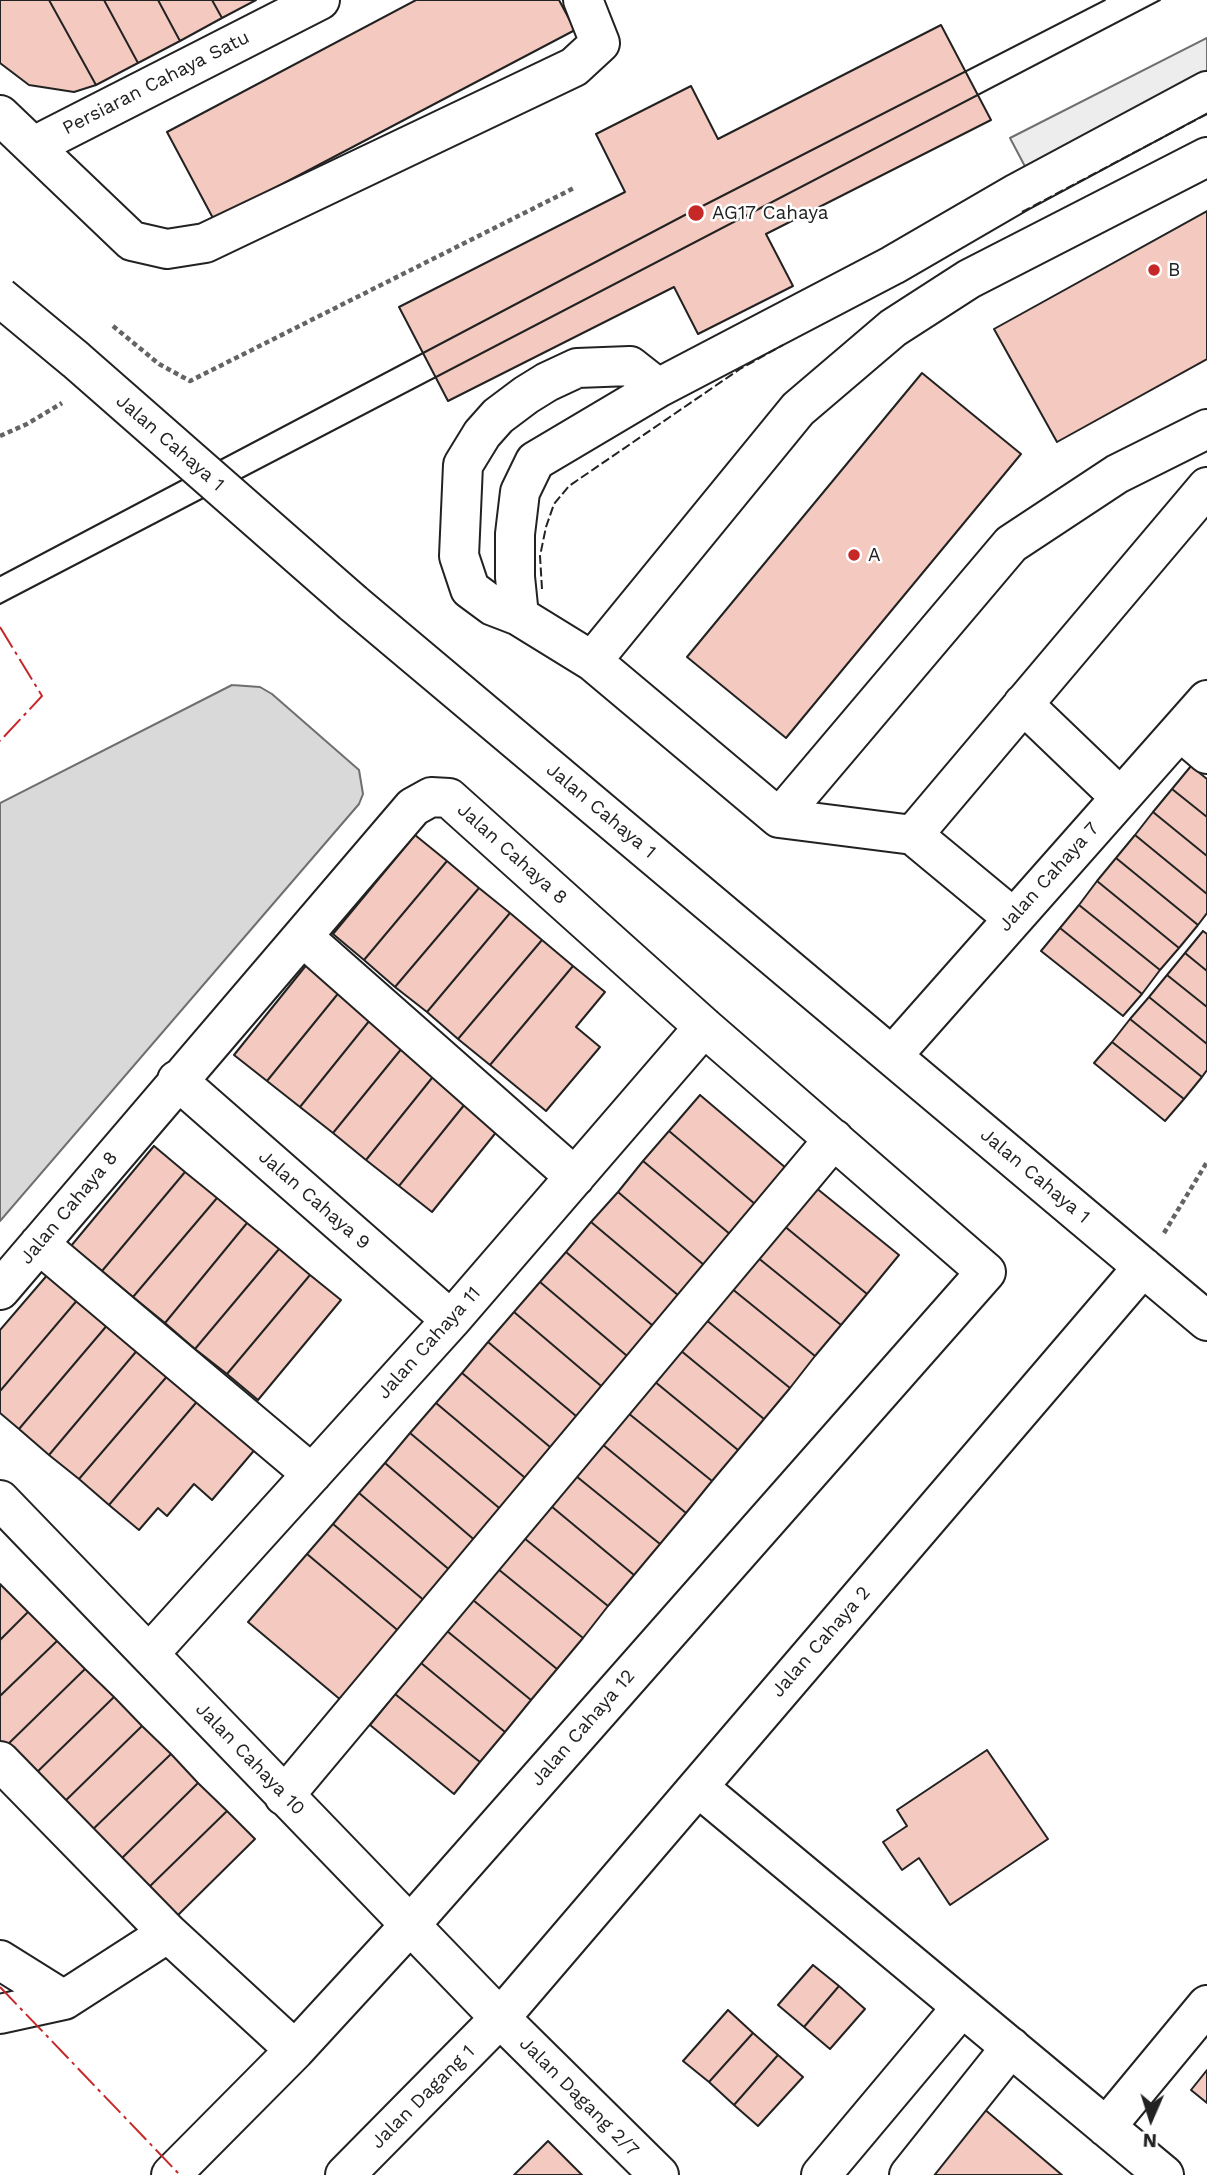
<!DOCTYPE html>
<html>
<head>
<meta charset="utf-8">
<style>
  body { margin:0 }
  #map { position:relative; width:1207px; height:2175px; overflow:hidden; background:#fff; font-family:"Work Sans",sans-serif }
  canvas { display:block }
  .north { position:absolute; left:1116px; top:2084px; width:70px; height:70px; -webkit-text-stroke:5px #fff; paint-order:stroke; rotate:183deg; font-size:19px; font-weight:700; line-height:28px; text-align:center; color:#222 }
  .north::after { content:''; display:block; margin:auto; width:24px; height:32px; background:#222; clip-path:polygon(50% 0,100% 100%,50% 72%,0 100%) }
</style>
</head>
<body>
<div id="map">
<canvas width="1207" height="2175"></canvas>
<div class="north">N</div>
</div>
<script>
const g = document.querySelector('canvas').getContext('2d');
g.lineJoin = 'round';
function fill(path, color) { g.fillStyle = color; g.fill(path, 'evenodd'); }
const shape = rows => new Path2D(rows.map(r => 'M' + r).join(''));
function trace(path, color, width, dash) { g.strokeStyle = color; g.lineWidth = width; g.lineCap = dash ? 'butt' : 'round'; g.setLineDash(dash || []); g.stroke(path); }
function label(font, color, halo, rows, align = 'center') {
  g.font = font + ' "Work Sans",sans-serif'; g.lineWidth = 5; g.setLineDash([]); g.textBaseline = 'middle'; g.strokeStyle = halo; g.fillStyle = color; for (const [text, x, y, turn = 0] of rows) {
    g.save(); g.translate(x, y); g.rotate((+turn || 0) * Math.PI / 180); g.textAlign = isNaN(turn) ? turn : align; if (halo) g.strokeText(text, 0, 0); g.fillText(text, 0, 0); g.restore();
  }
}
const parking = shape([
  [1207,38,1207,106,1038,191,1010,138,1207,38]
]);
fill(parking, '#ededed');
trace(parking, '#6f6f6f', 2);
const water = shape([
  [232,685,260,687,272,694,359,770,363,794,359,804,0,1221,0,803,232,685]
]);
fill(water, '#d9d9d9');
trace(water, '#6f6f6f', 2);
const building = shape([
  [0,0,49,0,96,85,74,92,29,85,0,63,0,0],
  [49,0,104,0,138,63,96,85,49,0],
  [104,0,158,0,180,41,138,63,104,0],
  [158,0,212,0,222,18,180,41,158,0],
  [212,0,256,0,222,18,212,0],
  [416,0,559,0,575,30,214,220,167,132,416,0],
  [941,25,991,120,766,234,793,286,698,334,674,287,448,401,399,307,625,192,596,134,691,86,718,139,941,25],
  [1207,211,1207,359,1057,442,994,329,1207,211],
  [922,373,1021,454,786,738,687,657,922,373],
  [1191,766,1207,779,1207,817,1172,789,1191,766],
  [1172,789,1207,817,1207,856,1153,812,1172,789],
  [1153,812,1207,856,1207,894,1135,835,1153,812],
  [415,835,447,861,364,960,333,934,415,835],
  [1135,835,1207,894,1207,913,1198,925,1116,858,1135,835],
  [1116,858,1198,925,1179,948,1097,881,1116,858],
  [447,861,479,888,395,987,364,960,447,861],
  [1097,881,1179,948,1160,970,1079,905,1097,881],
  [479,888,510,913,427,1012,395,987,479,888],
  [1079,905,1160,970,1142,994,1060,928,1079,905],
  [510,913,542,940,458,1039,427,1012,510,913],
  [1060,928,1142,994,1123,1016,1041,951,1060,928],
  [1203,931,1207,934,1207,971,1185,953,1203,931],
  [542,940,573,966,490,1065,458,1039,542,940],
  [1185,953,1207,971,1207,1007,1167,975,1185,953],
  [308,963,341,990,267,1081,234,1055,308,963],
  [573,966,605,992,576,1027,600,1047,546,1111,490,1065,573,966],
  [1167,975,1207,1007,1207,1044,1149,997,1167,975],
  [341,990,374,1015,300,1107,267,1081,341,990],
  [1149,997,1207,1044,1207,1070,1202,1077,1130,1019,1149,997],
  [374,1015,407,1042,333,1133,300,1107,374,1015],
  [1130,1019,1202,1077,1184,1099,1112,1042,1130,1019],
  [407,1042,440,1068,366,1160,333,1133,407,1042],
  [1112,1042,1184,1099,1165,1121,1094,1063,1112,1042],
  [440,1068,473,1094,399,1186,366,1160,440,1068],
  [473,1094,506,1120,432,1212,399,1186,473,1094],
  [700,1095,793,1174,762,1210,669,1131,700,1095],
  [669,1131,762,1210,737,1240,643,1161,669,1131],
  [154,1146,185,1172,102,1271,71,1246,154,1146],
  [643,1161,737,1240,711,1271,618,1192,643,1161],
  [185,1172,217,1198,133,1297,102,1271,185,1172],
  [815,1187,899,1255,867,1294,783,1225,815,1187],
  [618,1192,711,1271,685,1301,591,1222,618,1192],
  [217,1198,247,1223,165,1323,133,1297,217,1198],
  [591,1222,685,1301,659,1331,566,1252,591,1222],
  [247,1223,279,1249,195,1349,165,1323,247,1223],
  [783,1225,867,1294,841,1325,757,1257,783,1225],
  [279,1249,310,1275,227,1374,195,1349,279,1249],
  [566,1252,659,1331,633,1361,540,1282,566,1252],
  [757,1257,841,1325,815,1356,731,1288,757,1257],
  [55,1266,85,1291,0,1391,0,1330,55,1266],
  [310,1275,341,1300,258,1400,227,1374,310,1275],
  [540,1282,633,1361,607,1391,514,1312,540,1282],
  [731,1288,815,1356,790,1388,705,1319,731,1288],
  [85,1291,115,1316,19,1429,0,1413,0,1391,85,1291],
  [514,1312,607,1391,582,1421,488,1342,514,1312],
  [115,1316,145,1341,49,1455,19,1429,115,1316],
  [705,1319,790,1388,764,1419,680,1350,705,1319],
  [145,1341,175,1367,79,1479,49,1455,145,1341],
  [488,1342,582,1421,556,1452,462,1373,488,1342],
  [680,1350,764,1419,738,1450,654,1381,680,1350],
  [175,1367,206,1391,109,1505,79,1479,175,1367],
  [462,1373,556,1452,530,1482,436,1403,462,1373],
  [654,1381,738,1450,712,1481,628,1413,654,1381],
  [206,1391,263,1440,212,1500,194,1484,167,1516,158,1508,139,1530,109,1505,206,1391],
  [436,1403,530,1482,504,1512,410,1433,436,1403],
  [628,1413,712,1481,686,1513,602,1444,628,1413],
  [410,1433,504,1512,478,1543,385,1463,410,1433],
  [602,1444,686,1513,660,1544,576,1476,602,1444],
  [385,1463,478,1543,452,1572,359,1493,385,1463],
  [576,1476,660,1544,634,1575,551,1506,576,1476],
  [359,1493,452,1572,426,1602,333,1524,359,1493],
  [551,1506,634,1575,608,1606,524,1538,551,1506],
  [333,1524,426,1602,401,1633,307,1554,333,1524],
  [524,1538,608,1606,583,1638,498,1569,524,1538],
  [307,1554,401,1633,342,1701,248,1622,307,1554],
  [498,1569,583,1638,557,1669,473,1600,498,1569],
  [0,1584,28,1612,0,1640,0,1584],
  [473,1600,557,1669,531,1700,447,1631,473,1600],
  [28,1612,57,1641,0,1696,0,1640,28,1612],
  [447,1631,531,1700,505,1732,421,1663,447,1631],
  [57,1641,85,1669,2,1750,0,1748,0,1696,57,1641],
  [421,1663,505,1732,480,1762,395,1694,421,1663],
  [85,1669,114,1697,31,1778,2,1750,85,1669],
  [395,1694,480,1762,454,1794,370,1725,395,1694],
  [114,1697,142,1726,59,1807,31,1778,114,1697],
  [142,1726,171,1754,87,1835,59,1807,142,1726],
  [987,1750,1048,1839,950,1905,919,1858,902,1870,883,1842,907,1826,897,1810,987,1750],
  [171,1754,198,1783,116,1864,87,1835,171,1754],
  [198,1783,227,1811,144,1892,116,1864,198,1783],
  [227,1811,255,1839,173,1920,144,1892,227,1811],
  [813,1965,839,1986,804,2027,778,2005,813,1965],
  [839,1986,865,2009,830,2049,804,2027,839,1986],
  [728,2010,753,2033,709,2082,683,2061,728,2010],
  [753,2033,778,2055,734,2105,709,2082,753,2033],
  [778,2055,803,2077,758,2126,734,2105,778,2055],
  [1207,2070,1207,2103,1191,2090,1207,2070],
  [983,2108,1062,2175,926,2175,983,2108],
  [548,2141,582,2175,514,2175,548,2141]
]);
fill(building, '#f3c9c0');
trace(building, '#222', 2);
const minor = shape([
  [0,115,132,241,167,249,205,243,574,67,600,43,583,0],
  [34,146,320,0],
  [353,603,1207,1321],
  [519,616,493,606,470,589,459,556,463,465,482,434,498,416,526,395,547,382,577,368,630,366,658,388],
  [592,661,798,409,893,328,969,279,1207,157],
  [1023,704,1120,797],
  [1180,731,1207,754],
  [779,818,1011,544,1117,474,1207,429],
  [913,835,1207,487],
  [1012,917,913,835,779,818,592,661,519,616,515,577,515,534,520,492,535,461,658,388,893,265,1017,193,1207,91],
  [303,937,575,1177],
  [892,1056,1207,700],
  [177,1080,451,1320],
  [39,1244,312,1474],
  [0,1290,413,807,431,797,449,798,704,1027,986,1272,410,1925,295,2050,171,2175],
  [0,1500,500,2018,659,2175],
  [149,1654,451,1320,704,1027],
  [0,1761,168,1933,295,2050],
  [698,1787,1164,2175],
  [284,1796,834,1139],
  [0,1960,64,2000,168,1933],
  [0,2014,64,2000],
  [1106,2127,1207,2005],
  [345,2175,500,2018,1143,1267],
  [821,2175,962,2007],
  [909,2175,1011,2047]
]);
trace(minor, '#222', 42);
trace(shape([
  [113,326,159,364,190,381,576,187],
  [0,436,27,424,62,403],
  [1164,1233,1207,1162]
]), '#646464', 4.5, [5, 3.5]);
trace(minor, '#fff', 38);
trace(shape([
  [0,576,683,216,1105,0],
  [0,604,1160,0]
]), '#222', 2);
const minorBridge = shape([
  [0,297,76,360,353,603]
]);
trace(minorBridge, '#222', 42, []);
trace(minorBridge, '#fff', 38);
trace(shape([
  [1022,212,1207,114],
  [542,589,540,556,546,527,554,504,569,486,740,369,783,345]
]), '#222', 2, [9, 3.5]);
trace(shape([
  [0,627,42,696,0,741],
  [0,1987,180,2175]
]), '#c62828', 2, [24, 5, 3.5, 5]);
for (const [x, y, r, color] of [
  [696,213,9,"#c62828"],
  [1154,270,7,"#c62828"],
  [854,555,7,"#c62828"]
]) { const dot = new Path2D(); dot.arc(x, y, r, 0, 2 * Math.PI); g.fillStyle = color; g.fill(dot); trace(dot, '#fff', 2.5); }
label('19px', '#222', '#fff', [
  ["Persiaran Cahaya Satu",156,83,-27],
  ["Jalan Cahaya 1",170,443,41],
  ["Jalan Cahaya 1",601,811,40],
  ["Jalan Cahaya 8",512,854,42],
  ["Jalan Cahaya 7",1049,877,-48],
  ["Jalan Cahaya 1",1035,1176,40],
  ["Jalan Cahaya 9",314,1200,41],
  ["Jalan Cahaya 8",69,1208,-50],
  ["Jalan Cahaya 11",429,1343,-48],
  ["Jalan Cahaya 2",821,1642,-49],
  ["Jalan Cahaya 12",583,1728,-49],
  ["Jalan Cahaya 10",250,1759,46],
  ["Jalan Dagang 1",423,2097,-45],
  ["Jalan Dagang 2/7",579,2097,45]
]);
label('19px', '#222', '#fff', [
  ["AG17 Cahaya",712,213],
  ["B",1168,270],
  ["A",868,555]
], 'left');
</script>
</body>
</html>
